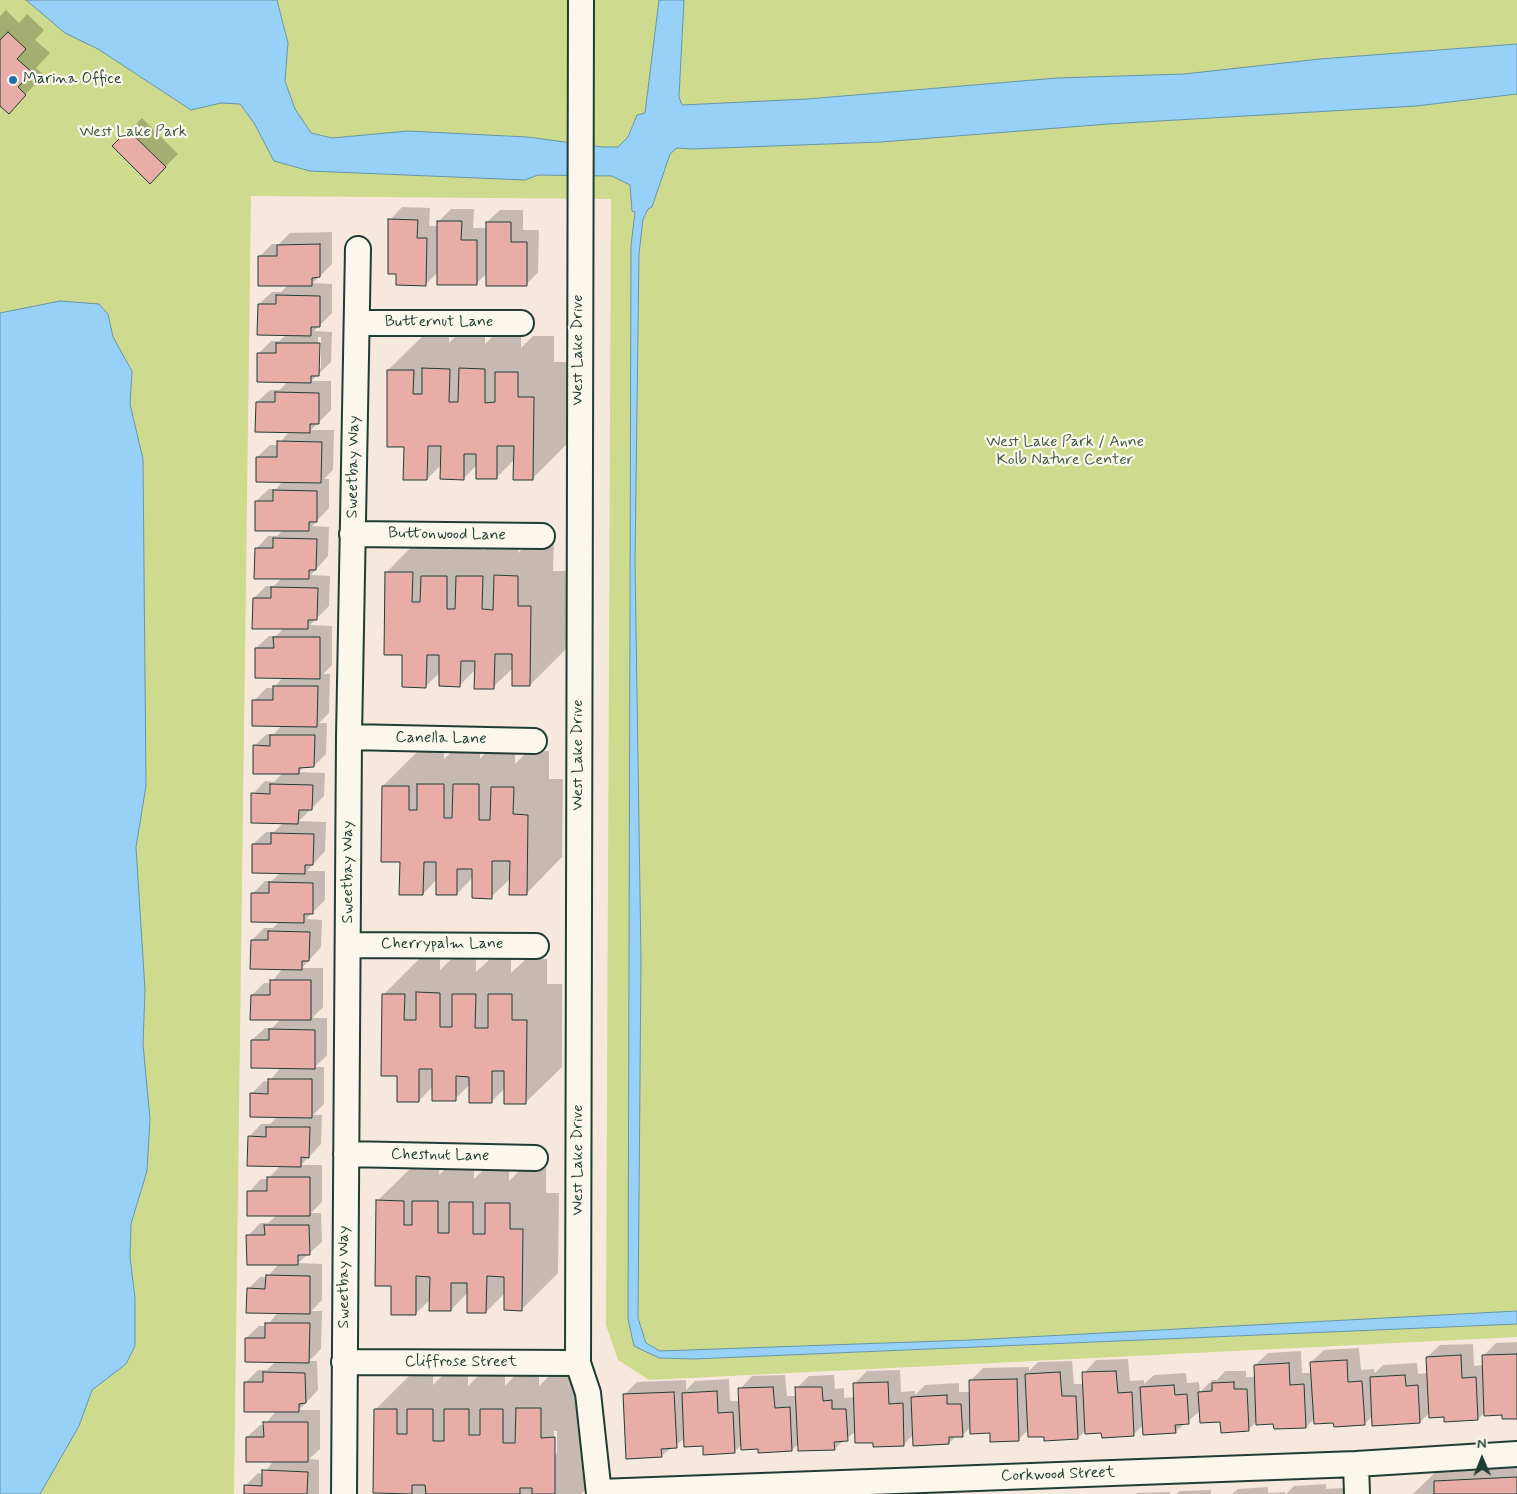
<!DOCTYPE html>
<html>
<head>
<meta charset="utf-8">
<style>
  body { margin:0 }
  #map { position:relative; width:1517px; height:1494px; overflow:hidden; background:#f7e8de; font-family:Mynerve,sans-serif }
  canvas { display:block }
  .north { position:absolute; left:1457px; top:1434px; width:50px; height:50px; -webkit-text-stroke:4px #fbf7ec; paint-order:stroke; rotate:359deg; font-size:14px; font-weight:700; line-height:20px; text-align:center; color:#1f3d34 }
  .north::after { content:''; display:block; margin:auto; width:18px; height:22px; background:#1f3d34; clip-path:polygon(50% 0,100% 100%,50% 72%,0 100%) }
</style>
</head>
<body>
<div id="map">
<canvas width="1517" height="1494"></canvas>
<div class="north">N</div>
</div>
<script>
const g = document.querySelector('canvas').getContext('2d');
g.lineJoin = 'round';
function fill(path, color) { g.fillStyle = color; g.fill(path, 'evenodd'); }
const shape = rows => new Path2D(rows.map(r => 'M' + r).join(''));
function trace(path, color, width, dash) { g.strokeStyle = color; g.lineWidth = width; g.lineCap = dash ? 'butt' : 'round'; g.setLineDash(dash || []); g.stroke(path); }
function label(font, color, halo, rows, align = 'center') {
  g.font = font + ' Mynerve,sans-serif'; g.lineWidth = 4.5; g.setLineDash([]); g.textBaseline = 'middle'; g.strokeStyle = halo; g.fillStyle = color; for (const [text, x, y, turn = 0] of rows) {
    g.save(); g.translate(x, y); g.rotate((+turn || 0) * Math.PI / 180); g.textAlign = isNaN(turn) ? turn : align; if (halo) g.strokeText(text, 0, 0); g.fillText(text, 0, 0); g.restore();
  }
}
fill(shape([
  [0,0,1517,0,1517,1314,654,1355,659,1358,694,1359,1517,1324,1517,1337,649,1380,618,1360,606,1325,611,199,251,196,234,1494,0,1494]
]), '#ceda8d');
const water = shape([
  [26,0,277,0,288,43,285,81,295,109,311,133,332,138,408,131,527,137,603,147,618,147,628,137,637,115,645,113,659,0,684,0,679,97,682,105,807,99,1057,78,1184,74,1320,59,1517,44,1517,94,1416,106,1108,124,881,142,693,149,677,148,670,154,652,207,648,209,643,219,639,254,635,562,641,959,638,1318,646,1343,660,1351,970,1340,1517,1311,1517,1324,694,1359,659,1358,634,1346,628,1319,631,246,635,212,632,211,630,185,612,176,538,175,525,180,310,171,274,161,254,123,240,104,221,103,191,110,98,49,65,33,26,0],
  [60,301,99,304,108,314,113,337,132,371,130,404,143,459,146,786,136,847,145,990,143,1044,150,1119,147,1171,131,1224,130,1257,135,1298,135,1346,126,1364,92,1390,79,1426,40,1494,0,1494,0,313,60,301]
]);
fill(water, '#97d1f7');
trace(water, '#6796a9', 1);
fill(shape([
  [6,10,19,23,27,14,44,30,35,40,50,53,36,68,44,75,9,112,0,104,0,16],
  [142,118,178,154,150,182,114,146],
  [402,207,430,208,429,226,438,226,438,222,451,209,474,209,473,228,487,228,487,222,500,210,523,210,523,230,539,230,538,272,526,285,487,273,476,284,438,272,426,284,390,220],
  [332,232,332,264,313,283,332,284,332,313,314,331,332,332,331,362,311,381,331,381,331,410,311,430,334,430,333,470,324,479,329,479,329,508,312,526,329,527,328,556,311,575,330,576,329,606,310,625,332,626,332,665,323,674,330,674,329,713,319,723,327,723,326,754,314,766,305,766,299,772,325,773,324,796,299,821,326,822,325,851,307,871,325,871,325,900,306,919,322,920,321,947,302,968,323,968,323,1007,312,1018,327,1018,327,1055,315,1067,324,1067,324,1104,313,1115,322,1115,321,1144,301,1165,322,1165,322,1202,311,1213,321,1213,322,1242,298,1263,322,1264,322,1300,311,1311,322,1311,321,1349,309,1361,317,1361,318,1390,299,1410,320,1410,320,1449,309,1459,319,1460,319,1494,245,1494,245,1486,258,1473,264,1474,273,1461,247,1437,260,1425,265,1425,276,1411,245,1383,258,1370,267,1370,276,1361,246,1338,259,1326,267,1326,278,1312,248,1289,260,1277,267,1277,279,1264,248,1236,260,1223,268,1223,277,1215,249,1192,261,1179,268,1179,280,1166,249,1137,261,1124,270,1124,278,1116,251,1094,264,1081,269,1082,281,1067,252,1040,265,1028,272,1028,281,1019,252,995,264,983,271,983,283,968,252,940,264,928,273,928,280,921,253,893,265,881,272,881,280,873,253,844,266,832,274,832,284,822,253,794,265,781,274,782,283,773,254,746,267,734,274,734,282,725,254,701,266,688,274,688,283,677,256,648,269,636,276,636,284,628,254,598,266,586,274,586,282,578,256,549,268,536,277,536,283,530,256,501,269,489,276,489,283,481,257,457,270,445,278,445,289,432,257,402,270,390,280,390,288,381,258,354,271,341,279,341,287,334,259,304,272,292,281,292,288,285,260,256,272,244,279,244,290,233],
  [318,337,321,337,321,368,318,370],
  [459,333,485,333,485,344,496,333,521,333,521,348,533,336,554,336,554,362,569,362,568,443,532,479,515,459,496,478,477,465,463,479,442,464,427,479,405,446,388,370,425,334,449,334,449,343],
  [422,536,448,537,448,550,458,541,483,541,483,551,493,540,519,540,518,553,531,540,554,540,553,571,567,571,566,649,530,685,513,668,493,687,476,669,460,685,440,672,426,686,404,654,386,573],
  [490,748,515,748,515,764,528,751,549,751,549,779,563,779,562,857,526,894,511,878,491,897,473,877,457,894,437,879,423,894,401,861,383,786,419,750,444,750,444,759,455,749,480,749,480,759],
  [453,957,476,957,476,972,490,959,511,959,511,973,526,959,547,959,547,984,562,984,562,1067,525,1103,505,1088,491,1102,470,1084,455,1099,433,1086,419,1101,398,1074,383,995,419,959,440,959,440,970],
  [414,1165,440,1165,439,1175,449,1165,474,1165,474,1179,487,1166,509,1166,509,1181,523,1167,546,1167,546,1193,559,1193,558,1273,522,1309,505,1293,486,1312,468,1292,451,1310,431,1299,415,1314,393,1285,377,1201],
  [1517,1342,1517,1418,1485,1412,1478,1419,1445,1416,1430,1412,1420,1422,1373,1416,1364,1424,1315,1418,1306,1427,1257,1421,1248,1430,1200,1411,1175,1432,1143,1425,1133,1435,1086,1430,1078,1438,1045,1435,1029,1429,1018,1440,971,1426,962,1436,956,1436,949,1443,914,1434,903,1445,874,1442,856,1431,834,1449,799,1443,792,1450,742,1444,734,1452,685,1438,661,1456,624,1395,637,1382,686,1380,686,1390,695,1381,729,1379,730,1401,740,1401,740,1389,752,1376,785,1375,787,1396,797,1396,797,1388,809,1376,834,1375,835,1389,844,1388,844,1398,855,1397,854,1384,867,1371,900,1370,901,1392,915,1391,915,1395,925,1385,959,1383,959,1392,971,1392,971,1380,983,1368,1029,1367,1029,1371,1038,1362,1072,1361,1074,1384,1084,1384,1084,1373,1096,1360,1128,1359,1130,1381,1144,1380,1144,1384,1154,1375,1186,1373,1187,1383,1199,1382,1200,1392,1212,1380,1217,1380,1225,1371,1246,1371,1246,1377,1256,1377,1255,1365,1268,1353,1301,1351,1302,1373,1312,1373,1311,1362,1324,1350,1359,1348,1361,1370,1374,1369,1375,1373,1383,1365,1417,1363,1418,1374,1428,1373,1427,1357,1440,1345,1473,1344,1474,1366,1483,1365,1483,1356,1496,1343],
  [553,1372,576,1372,576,1402,591,1402,591,1485,581,1494,390,1494,375,1410,411,1374,433,1374,433,1385,445,1373,468,1373,468,1386,481,1373,505,1373,505,1386,517,1373,539,1373,539,1386],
  [554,1431,557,1431,557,1453,554,1456],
  [1517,1443,1517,1494,1413,1494,1444,1464],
  [1326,1484,1326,1489,1343,1488,1343,1494,1286,1494,1294,1486],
  [1268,1487,1268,1493,1285,1492,1285,1494,1232,1494,1238,1489],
  [1211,1490,1211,1494,1176,1494,1180,1491],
  [1170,1492,1170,1494,1136,1494,1137,1493]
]), '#0003');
const building = shape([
  [8,32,26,49,17,59,32,72,18,87,26,95,9,114,0,106,0,40,8,32],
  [128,130,166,167,150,184,112,146,128,130],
  [388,219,418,220,417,238,427,238,426,286,396,285,396,274,388,274,388,219],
  [437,221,462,221,461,240,477,240,477,285,437,285,437,221],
  [486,222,511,222,511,242,527,242,527,286,486,286,486,222],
  [320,244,320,277,312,278,312,286,258,286,258,256,277,256,277,245,320,244],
  [276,295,320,296,320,327,311,327,311,336,257,335,258,304,276,304,276,295],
  [276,343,320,343,319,376,311,376,311,383,257,382,257,353,276,353,276,343],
  [422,368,450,369,449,402,458,402,459,368,485,369,485,403,495,402,495,372,518,372,518,397,534,397,533,480,513,480,514,446,497,446,497,479,476,479,476,454,464,454,464,480,440,479,441,446,428,446,427,480,403,480,404,447,387,447,387,370,414,370,413,394,422,394,422,368],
  [275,392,319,393,319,424,310,424,310,433,255,432,256,402,275,402,275,392],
  [277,441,322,442,321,483,256,482,256,457,277,457,277,441],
  [273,490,317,491,317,522,309,522,309,531,255,531,255,501,273,501,273,490],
  [273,538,317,539,316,570,309,570,309,579,254,579,255,548,273,548,273,538],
  [385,572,413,572,412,602,420,602,421,576,447,576,447,609,455,609,456,576,483,576,482,609,493,610,494,575,518,576,518,606,531,606,530,686,512,686,512,654,495,654,494,689,474,689,475,661,461,661,460,687,439,686,439,655,427,655,426,688,402,687,402,655,384,655,385,572],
  [271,587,318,588,317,620,308,620,308,629,252,629,253,598,271,598,271,587],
  [273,637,320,637,320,679,255,678,255,648,274,648,273,637],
  [273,686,318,686,317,727,252,726,252,700,273,700,273,686],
  [270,735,315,735,314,767,299,768,299,774,253,774,253,745,270,746,270,735],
  [270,784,313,785,312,810,299,810,298,824,251,823,251,793,270,794,270,784],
  [417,784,444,784,444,818,452,818,453,784,479,784,479,820,490,820,491,787,514,787,513,814,528,815,527,895,509,895,510,861,492,861,492,899,472,898,472,869,457,869,457,895,436,895,436,862,424,862,423,895,399,895,400,862,381,862,382,786,409,786,409,810,417,810,417,784],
  [271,833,314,834,313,865,305,865,305,874,252,873,252,844,271,844,271,833],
  [269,882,313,883,313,914,304,914,304,923,251,922,251,893,269,893,269,882],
  [268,931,310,932,309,961,302,961,302,970,250,969,251,940,268,940,268,931],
  [270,980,311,980,311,1020,250,1020,251,995,270,995,270,980],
  [416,992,440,993,440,1027,452,1027,452,994,476,994,475,1028,488,1028,488,994,512,994,512,1020,527,1020,526,1104,504,1104,504,1071,492,1071,492,1103,469,1103,469,1077,456,1076,456,1101,432,1101,432,1069,419,1069,419,1102,397,1102,397,1076,381,1076,382,994,405,994,404,1020,416,1020,416,992],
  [269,1029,315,1030,315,1069,251,1068,251,1040,269,1040,269,1029],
  [268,1079,312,1079,312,1118,250,1117,250,1093,268,1094,268,1079],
  [266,1127,310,1127,309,1158,301,1157,301,1167,247,1166,248,1136,266,1137,266,1127],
  [267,1177,310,1177,310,1216,247,1216,247,1191,267,1191,267,1177],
  [376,1200,404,1201,404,1225,412,1225,412,1201,438,1201,438,1233,449,1233,449,1202,473,1202,473,1234,485,1234,485,1203,510,1203,510,1229,523,1229,522,1311,504,1310,504,1277,487,1276,486,1313,467,1313,467,1283,451,1283,451,1311,429,1311,430,1277,416,1276,416,1315,391,1315,391,1286,375,1286,376,1200],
  [264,1225,309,1225,310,1255,298,1255,298,1265,247,1265,246,1235,265,1235,264,1225],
  [266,1275,310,1276,310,1314,246,1313,247,1288,265,1289,266,1275],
  [265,1323,310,1323,309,1363,245,1362,245,1338,265,1338,265,1323],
  [1517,1354,1517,1419,1502,1419,1502,1415,1484,1416,1482,1355,1517,1354],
  [1461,1355,1462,1378,1476,1377,1478,1420,1444,1422,1444,1417,1429,1418,1426,1357,1461,1355],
  [1347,1360,1348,1382,1362,1381,1365,1425,1334,1427,1333,1423,1314,1424,1310,1362,1347,1360],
  [1289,1363,1290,1385,1304,1384,1306,1428,1274,1429,1273,1424,1256,1425,1254,1365,1289,1363],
  [1116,1371,1118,1393,1132,1392,1134,1436,1102,1438,1101,1433,1085,1434,1082,1372,1116,1371],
  [263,1372,305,1373,306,1403,299,1404,299,1412,244,1412,244,1382,263,1382,263,1372],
  [1060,1372,1062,1396,1076,1396,1078,1439,1044,1441,1044,1437,1028,1437,1025,1374,1060,1372],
  [1405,1375,1406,1386,1418,1385,1420,1423,1372,1426,1370,1377,1405,1375],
  [1017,1379,1019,1441,990,1442,990,1433,970,1434,969,1380,1017,1379],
  [888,1382,889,1404,903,1403,904,1446,873,1447,873,1443,855,1443,853,1383,888,1382],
  [1234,1382,1234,1389,1247,1389,1249,1431,1221,1433,1220,1422,1200,1423,1198,1392,1212,1391,1212,1383,1234,1382],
  [1174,1385,1175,1395,1187,1394,1189,1424,1175,1425,1176,1433,1143,1435,1140,1387,1174,1385],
  [773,1387,775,1408,790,1407,792,1451,758,1453,758,1449,741,1450,738,1388,773,1387],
  [795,1387,822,1387,823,1401,832,1400,832,1409,846,1409,848,1441,834,1442,835,1450,798,1451,795,1387],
  [717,1391,718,1413,733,1412,735,1453,703,1455,703,1446,684,1447,682,1393,717,1391],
  [674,1392,677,1448,661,1449,662,1457,626,1459,623,1394,674,1392],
  [947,1395,947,1404,961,1404,963,1437,949,1437,949,1444,913,1446,911,1397,947,1395],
  [516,1408,541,1408,541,1438,555,1437,555,1494,532,1494,532,1488,520,1488,520,1494,426,1494,425,1485,412,1485,412,1494,373,1493,374,1409,397,1409,397,1434,407,1434,407,1409,433,1409,433,1441,444,1441,444,1409,469,1409,469,1435,480,1435,480,1409,503,1409,503,1443,515,1443,516,1408],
  [263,1422,308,1422,308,1462,246,1462,246,1437,264,1437,263,1422],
  [262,1470,308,1472,307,1494,244,1494,244,1485,262,1486,262,1470],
  [1517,1477,1517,1494,1434,1494,1434,1481,1517,1477]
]);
fill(building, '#e8ada6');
trace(building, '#1f3d34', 1);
const minor = shape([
  [581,0,578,1363,588,1393,599,1494],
  [357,323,521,323],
  [352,534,542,536],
  [349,737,534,741],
  [349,945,536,946],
  [346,1154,535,1158],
  [344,1362,578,1363],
  [1356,1464,1357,1494],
  [599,1492,1356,1464,1517,1454],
  [344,1494,349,737,358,249]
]);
trace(minor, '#1f3d34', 28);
trace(minor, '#fbf7ec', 24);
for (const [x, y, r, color] of [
  [13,80,5,"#1f6fb2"]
]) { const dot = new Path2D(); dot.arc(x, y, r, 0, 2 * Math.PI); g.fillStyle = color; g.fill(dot); trace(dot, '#fbf7ec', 2); }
label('16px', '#1f3d34', '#fbf7ec', [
  ["Marina Office",23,80]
], 'left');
label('16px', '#425c46', '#fbf7ec', [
  ["West Lake Park",133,133],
  ["West Lake Park / Anne",1065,443],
  ["Kolb Nature Center",1065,461]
]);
label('16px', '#1f3d34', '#fbf7ec', [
  ["Butternut Lane",439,323],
  ["West Lake Drive",579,350,-90],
  ["Sweetbay Way",354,467,-89],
  ["Buttonwood Lane",447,535,1],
  ["Canella Lane",441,739,1],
  ["West Lake Drive",579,755,-90],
  ["Sweetbay Way",349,872,-90],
  ["Cherrypalm Lane",442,945],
  ["Chestnut Lane",440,1156,1],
  ["West Lake Drive",579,1160,-90],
  ["Sweetbay Way",345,1277,-90],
  ["Cliffrose Street",461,1363],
  ["Corkwood Street",1058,1475,-2]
]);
</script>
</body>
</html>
